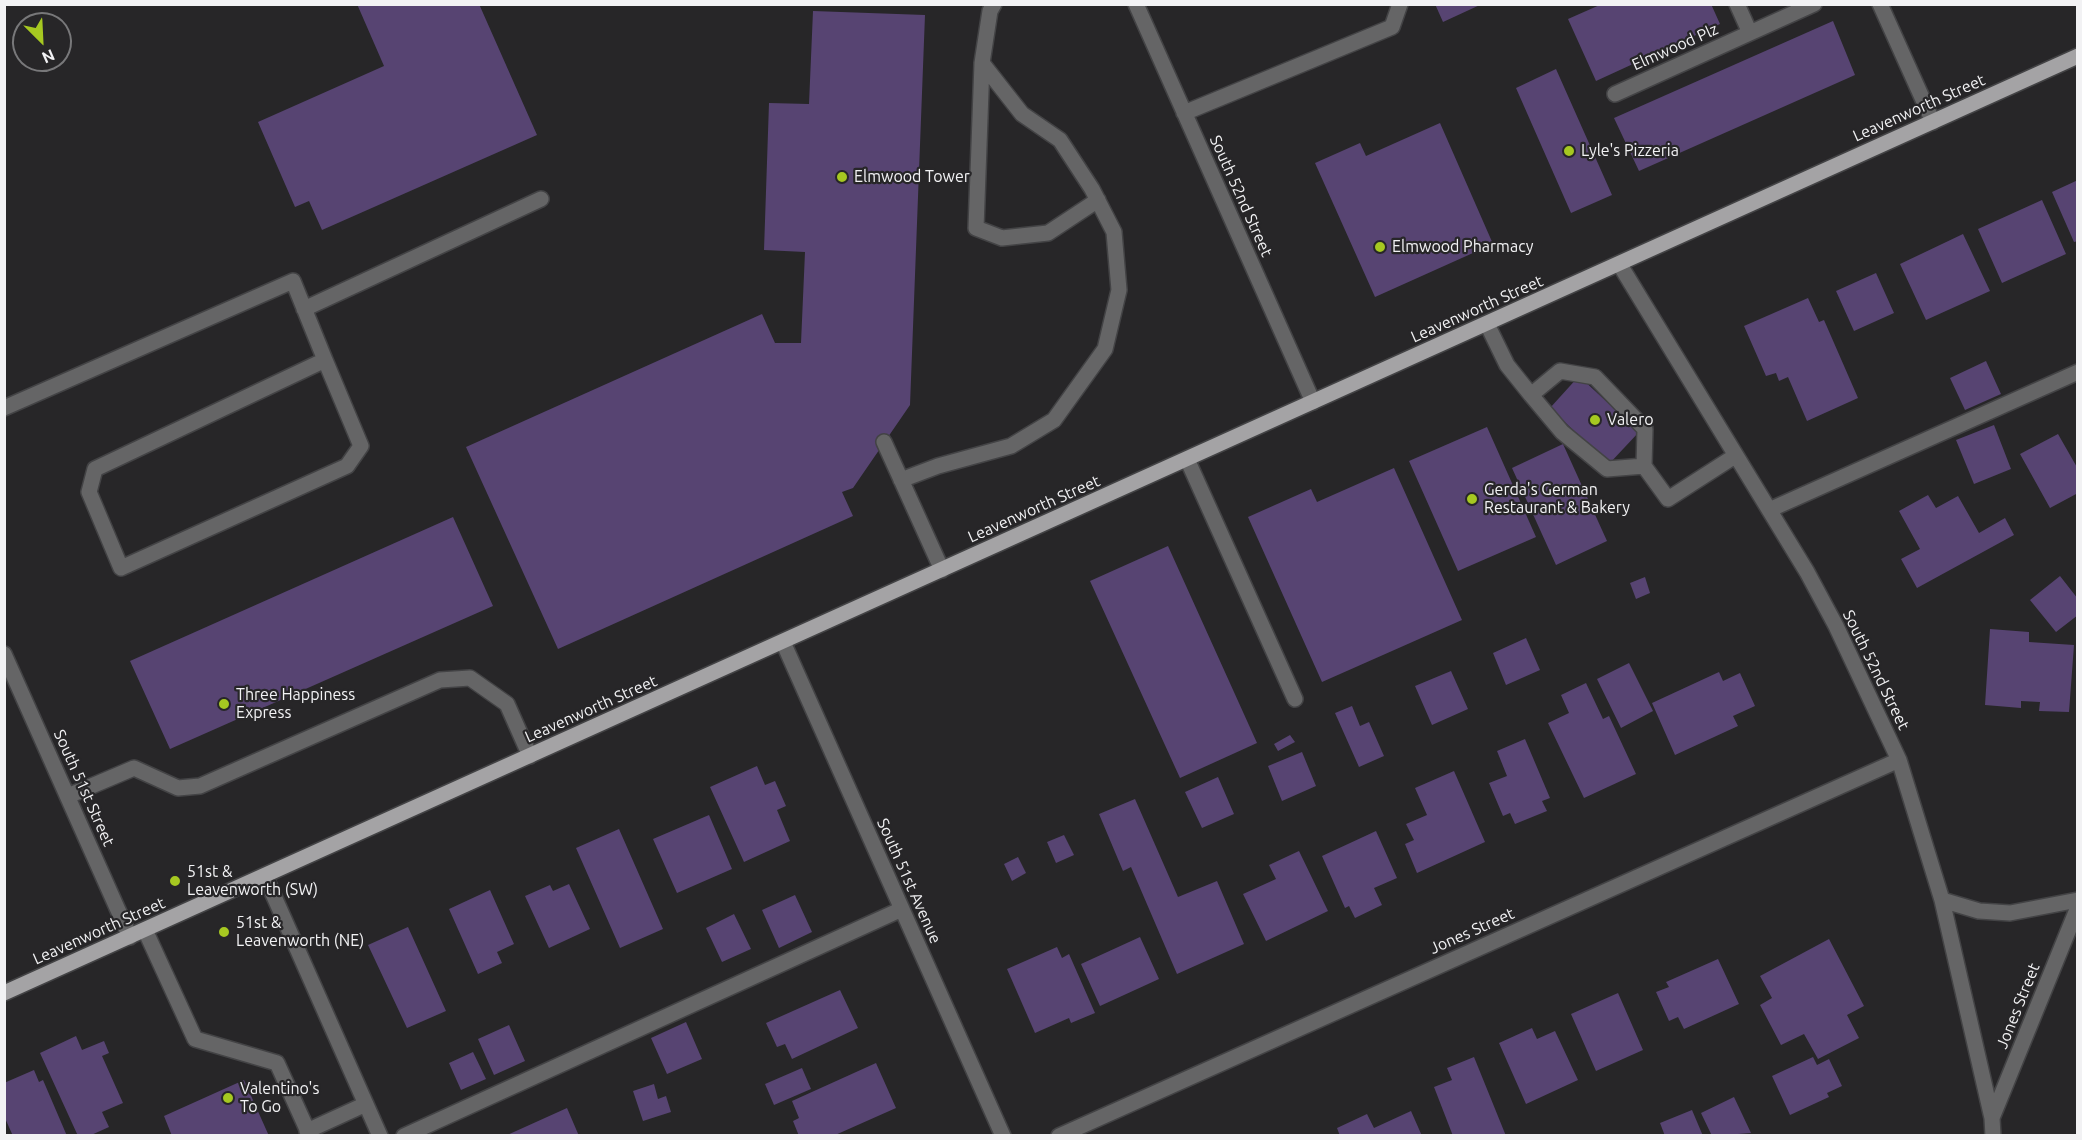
<!DOCTYPE html>
<html>
<head>
<meta charset="utf-8">
<style>
  body { margin:0 }
  #map { position:relative; width:2082px; height:1140px; overflow:hidden; background:#272628; font-family:Ubuntu,sans-serif }
  canvas { display:block }
  .frame { position:absolute; inset:0; border:6px solid #f2f2f4; pointer-events:none }
  .north { position:absolute; left:12px; top:12px; width:60px; height:60px; box-sizing:border-box; background:#272628; border:2px solid #78787a; border-radius:50%; rotate:156deg; font-size:16px; font-weight:700; line-height:24px; text-align:center; color:#f2f2f4 }
  .north::after { content:''; display:block; margin:auto; width:21px; height:27px; background:#a6c821; clip-path:polygon(50% 0,100% 100%,50% 72%,0 100%) }
</style>
</head>
<body>
<div id="map">
<canvas width="2082" height="1140"></canvas>
<div class="frame"></div>
<div class="north">N</div>
</div>
<script>
const g = document.querySelector('canvas').getContext('2d');
g.lineJoin = 'round';
function fill(path, color) { g.fillStyle = color; g.fill(path, 'evenodd'); }
const shape = rows => new Path2D(rows.map(r => 'M' + r).join(''));
function trace(path, color, width, dash) { g.strokeStyle = color; g.lineWidth = width; g.lineCap = dash ? 'butt' : 'round'; g.setLineDash(dash || []); g.stroke(path); }
function label(font, color, halo, rows, align = 'center') {
  g.font = font + ' Ubuntu,sans-serif'; g.lineWidth = 4.5; g.setLineDash([]); g.textBaseline = 'middle'; g.strokeStyle = halo; g.fillStyle = color; for (const [text, x, y, turn = 0] of rows) {
    g.save(); g.translate(x, y); g.rotate((+turn || 0) * Math.PI / 180); g.textAlign = isNaN(turn) ? turn : align; if (halo) g.strokeText(text, 0, 0); g.fillText(text, 0, 0); g.restore();
  }
}
fill(shape([
  [357,4,479,4,537,135,322,230,309,201,295,207,258,122,384,66],
  [1435,4,1482,4,1443,22],
  [1602,4,1711,4,1720,24,1596,81,1568,19],
  [813,11,925,15,910,405,853,488,842,492,853,516,558,649,466,447,762,314,775,343,801,343,805,252,764,250,769,103,809,104],
  [1833,21,1855,75,1639,171,1614,118],
  [1556,69,1612,195,1571,213,1516,88],
  [1440,123,1493,244,1375,297,1315,163,1360,143,1366,156],
  [2078,180,2078,241,2074,242,2052,192],
  [2042,200,2066,254,2002,283,1978,229],
  [1963,234,1990,291,1926,320,1900,264],
  [1876,273,1894,313,1854,331,1836,291],
  [1808,298,1819,322,1824,320,1858,398,1807,421,1788,377,1779,381,1776,373,1766,376,1744,326],
  [1986,361,2001,394,1965,410,1950,378],
  [1579,376,1639,432,1609,464,1550,408],
  [1994,425,2011,469,1974,484,1956,440],
  [1487,427,1536,537,1458,571,1409,461],
  [2058,434,2078,469,2078,493,2050,508,2020,454],
  [1563,444,1607,541,1556,565,1512,468],
  [1394,468,1462,620,1322,682,1248,517,1311,489,1317,502],
  [1928,495,1936,508,1958,496,1979,533,2005,518,2014,535,1917,588,1901,559,1920,549,1899,511],
  [453,517,493,606,170,749,130,661],
  [1168,546,1257,743,1180,778,1090,581],
  [2060,576,2078,599,2078,615,2056,632,2030,600],
  [1645,577,1650,593,1636,599,1630,583],
  [1990,629,2029,632,2029,642,2074,645,2069,712,2039,711,2040,702,2021,701,2021,708,1985,705],
  [1526,638,1540,670,1506,685,1493,653],
  [1629,663,1653,711,1621,728,1597,679],
  [1451,671,1468,709,1432,725,1415,686],
  [1719,672,1723,681,1740,673,1755,706,1733,716,1738,726,1675,755,1652,703],
  [1586,683,1603,719,1609,716,1636,774,1584,798,1548,723,1569,713,1561,695],
  [1352,706,1360,726,1369,722,1384,756,1359,767,1335,713],
  [1290,735,1295,742,1278,751,1274,744],
  [1525,739,1550,798,1542,801,1547,811,1515,824,1510,813,1503,816,1489,783,1507,776,1497,751],
  [1302,752,1316,786,1282,801,1268,766],
  [757,766,765,785,775,781,786,806,777,810,790,841,744,862,710,787],
  [1454,771,1485,842,1417,873,1405,844,1414,840,1406,824,1427,815,1415,788],
  [1218,777,1234,814,1202,828,1185,792],
  [1135,799,1178,897,1217,881,1244,944,1177,974,1131,867,1123,871,1099,814],
  [709,815,732,869,677,893,653,839],
  [619,829,663,929,620,948,576,848],
  [1376,831,1397,878,1374,888,1382,905,1355,918,1349,906,1345,908,1322,856],
  [1064,835,1074,855,1056,863,1047,842],
  [1299,851,1328,911,1266,941,1243,894,1276,879,1269,865],
  [1018,857,1026,873,1012,881,1004,864],
  [569,884,590,929,549,948,525,896,550,885,553,891],
  [490,890,514,944,497,952,502,963,478,974,449,909],
  [795,895,812,932,779,948,762,910],
  [734,914,751,949,722,962,706,928],
  [408,927,446,1011,407,1028,368,945],
  [1140,937,1159,979,1100,1006,1081,964],
  [1829,939,1864,1006,1847,1015,1859,1038,1818,1059,1804,1034,1781,1045,1760,1005,1772,998,1760,976],
  [1057,947,1062,958,1069,954,1095,1013,1071,1023,1069,1018,1035,1033,1007,969],
  [1718,959,1739,1004,1684,1029,1678,1017,1669,1021,1656,992,1669,987,1666,982],
  [840,990,858,1028,792,1059,785,1044,777,1047,766,1023],
  [1618,993,1643,1050,1596,1071,1571,1014],
  [686,1022,702,1059,667,1074,651,1038],
  [509,1025,525,1061,494,1075,478,1039],
  [1532,1028,1537,1039,1555,1031,1578,1080,1526,1104,1499,1043],
  [76,1036,82,1050,104,1041,109,1053,102,1056,123,1103,102,1112,109,1127,89,1136,78,1136,40,1053],
  [473,1052,486,1079,461,1090,449,1063],
  [1474,1057,1506,1136,1453,1136,1434,1087,1452,1080,1447,1068],
  [1813,1057,1817,1065,1829,1059,1842,1086,1827,1093,1829,1097,1790,1115,1772,1076],
  [876,1063,896,1108,833,1136,799,1136,793,1121,799,1118,792,1101],
  [802,1068,811,1089,774,1105,765,1084],
  [34,1070,39,1082,43,1080,67,1136,13,1136,4,1116,4,1083],
  [244,1080,269,1136,172,1136,164,1116],
  [654,1084,658,1099,666,1096,671,1112,643,1121,633,1091],
  [1734,1097,1751,1133,1712,1136,1701,1113],
  [567,1108,579,1136,505,1136],
  [1692,1110,1703,1136,1665,1136,1660,1123],
  [1411,1111,1422,1136,1340,1136,1337,1128,1367,1114,1374,1128]
]), '#574472');
const minor = shape([
  [1136,4,1313,402],
  [1737,4,1750,33],
  [1880,4,1933,122],
  [982,63,976,228,1002,238,1048,233,1098,200],
  [1615,94,1814,4],
  [1184,113,1392,27,1400,4],
  [1620,265,1807,572,1836,626,1899,760,1942,900,1992,1118,1993,1136],
  [304,309,541,199],
  [1487,324,1507,365,1531,395,1562,432,1607,469,1644,466,1668,499,1735,456],
  [1531,395,1560,371,1595,377,1645,429,1644,466],
  [4,408,293,281,325,360,95,469,89,492,121,568,347,466,361,446,325,360],
  [884,442,942,570],
  [1187,459,1295,699],
  [901,480,938,466,1011,446,1054,420,1105,349,1119,290,1114,232,1092,189,1060,140,1022,114,982,63,990,11,994,4],
  [1769,510,2078,372],
  [783,642,1003,1136],
  [4,654,130,937],
  [68,796,134,768,178,788,200,786,440,680,470,678,507,704,530,756],
  [265,876,380,1136],
  [1942,900,1979,911,2010,913,2078,900],
  [145,930,195,1039,277,1063,310,1136],
  [1992,1118,2078,907],
  [307,1131,366,1104],
  [404,1136,902,909],
  [1059,1136,1899,760]
]);
const major = shape([
  [4,993,2078,56]
]);
trace(minor, '#434345', 18);
trace(major, '#434345', 18);
trace(minor, '#656566', 15);
trace(major, '#a4a3a5', 15);
for (const [x, y, r, color] of [
  [1569,151,6,"#a6c821"],
  [842,177,6,"#a6c821"],
  [1380,247,6,"#a6c821"],
  [1595,420,6,"#a6c821"],
  [1472,499,6,"#a6c821"],
  [224,704,6,"#a6c821"],
  [175,881,6,"#a6c821"],
  [224,932,6,"#a6c821"],
  [228,1098,6,"#a6c821"]
]) { const dot = new Path2D(); dot.arc(x, y, r, 0, 2 * Math.PI); g.fillStyle = color; g.fill(dot); trace(dot, '#272628', 2); }
label('16px', '#f2f2f4', '#272628', [
  ["Elmwood Plz",1675,47,-24],
  ["Leavenworth Street",1919,108,-24],
  ["South 52nd Street",1241,196,66],
  ["Leavenworth Street",1477,309,-24],
  ["Leavenworth Street",1034,509,-24],
  ["South 52nd Street",1876,670,64],
  ["Leavenworth Street",591,709,-24],
  ["South 51st Street",84,788,66],
  ["South 51st Avenue",909,881,66],
  ["Leavenworth Street",99,931,-24],
  ["Jones Street",1472,931,-24],
  ["Jones Street",2018,1006,-68]
]);
label('16px', '#f2f2f4', '#272628', [
  ["Lyle's Pizzeria",1581,151],
  ["Elmwood Tower",854,177],
  ["Elmwood Pharmacy",1392,247],
  ["Valero",1607,420],
  ["Gerda's German",1484,490],
  ["Restaurant & Bakery",1484,508],
  ["Three Happiness",236,695],
  ["Express",236,713],
  ["51st &",187,872],
  ["Leavenworth (SW)",187,890],
  ["51st &",236,923],
  ["Leavenworth (NE)",236,941],
  ["Valentino's",240,1089],
  ["To Go",240,1107]
], 'left');
</script>
</body>
</html>
